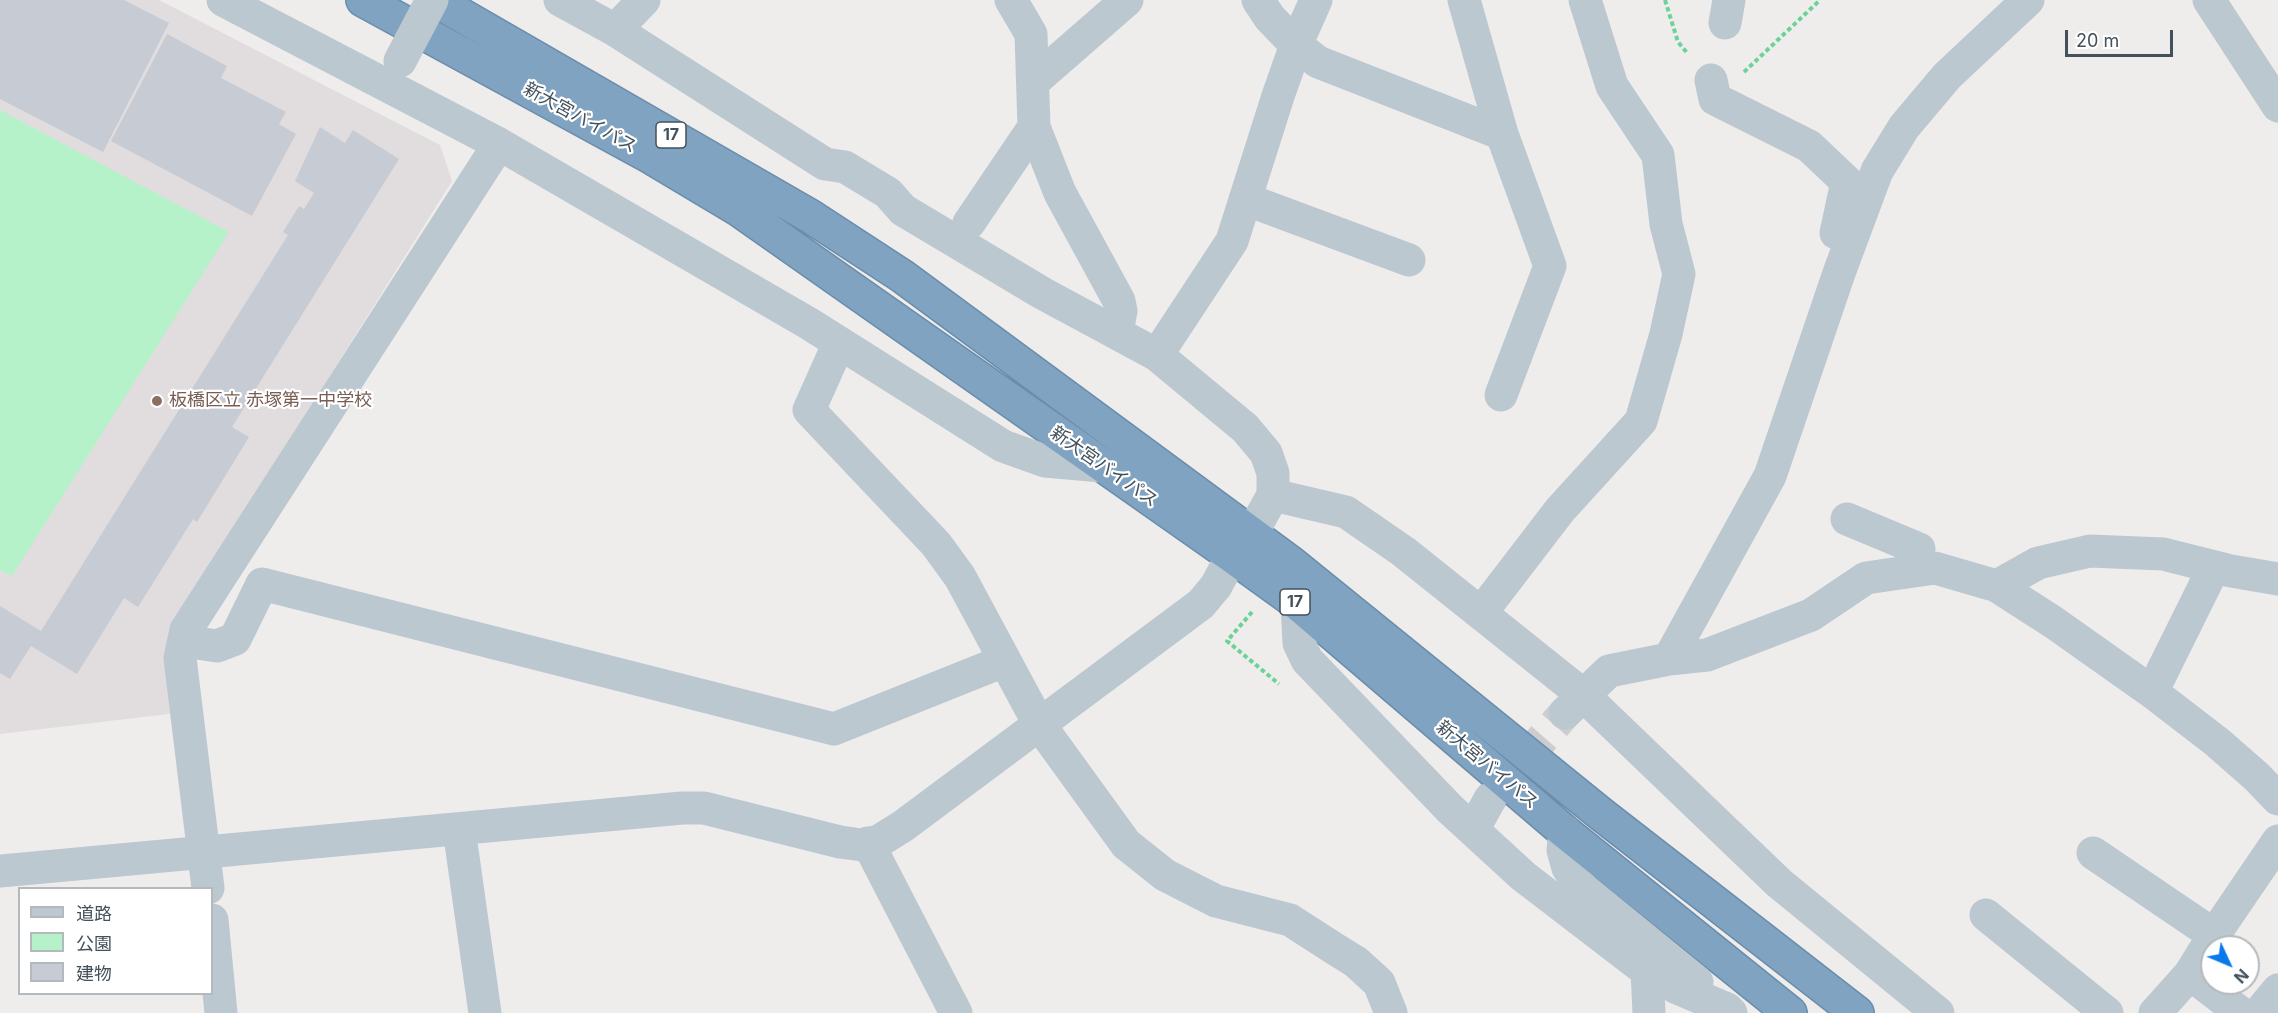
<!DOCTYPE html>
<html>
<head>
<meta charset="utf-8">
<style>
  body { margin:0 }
  #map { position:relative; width:2278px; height:1013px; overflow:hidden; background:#efecec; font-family:Inter,"Noto Sans JP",sans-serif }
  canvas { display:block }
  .legend { position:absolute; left:18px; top:887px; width:195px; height:108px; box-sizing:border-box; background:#fff; border:2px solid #b4b9bd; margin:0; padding:8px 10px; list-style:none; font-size:18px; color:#43515b }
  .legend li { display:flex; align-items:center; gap:12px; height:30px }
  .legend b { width:30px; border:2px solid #b4b9bd }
  .north { position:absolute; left:2200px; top:935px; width:60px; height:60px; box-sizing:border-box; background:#fff; border:2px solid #b4b9bd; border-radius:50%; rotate:134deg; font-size:16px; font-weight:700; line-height:24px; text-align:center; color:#43515b }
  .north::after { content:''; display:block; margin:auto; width:21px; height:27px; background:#0979ec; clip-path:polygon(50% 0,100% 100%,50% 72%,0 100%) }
  .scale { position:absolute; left:2065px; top:30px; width:108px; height:27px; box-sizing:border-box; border:3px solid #43515b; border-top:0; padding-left:8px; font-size:18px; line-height:21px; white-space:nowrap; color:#43515b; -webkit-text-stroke:4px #fff; paint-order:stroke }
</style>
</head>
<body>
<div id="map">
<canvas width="2278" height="1013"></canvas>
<ul class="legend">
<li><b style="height:8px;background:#bbc8d0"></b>道路</li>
<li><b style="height:16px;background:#b5f2c9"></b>公園</li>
<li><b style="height:16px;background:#c7cbd3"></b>建物</li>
</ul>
<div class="north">N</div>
<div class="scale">20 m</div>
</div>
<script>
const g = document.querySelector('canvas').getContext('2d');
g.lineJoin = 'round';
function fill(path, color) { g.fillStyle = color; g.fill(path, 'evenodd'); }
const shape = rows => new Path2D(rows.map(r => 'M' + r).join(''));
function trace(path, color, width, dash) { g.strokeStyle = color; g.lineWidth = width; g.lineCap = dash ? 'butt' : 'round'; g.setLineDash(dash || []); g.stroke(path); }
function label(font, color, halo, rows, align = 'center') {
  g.font = font + ' Inter,"Noto Sans JP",sans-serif'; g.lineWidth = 4.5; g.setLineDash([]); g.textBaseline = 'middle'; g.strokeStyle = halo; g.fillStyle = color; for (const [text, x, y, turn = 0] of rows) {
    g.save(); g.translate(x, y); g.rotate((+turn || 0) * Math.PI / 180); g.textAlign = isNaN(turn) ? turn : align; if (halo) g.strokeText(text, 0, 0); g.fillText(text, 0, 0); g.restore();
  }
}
fill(shape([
  [0,0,159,0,440,145,452,181,176,622,177,713,0,734]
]), '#e1ddde');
fill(shape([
  [0,110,229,232,12,576,0,570]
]), '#b5f2c9');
fill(shape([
  [0,0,124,0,169,23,103,152,0,99],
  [167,34,227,66,221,78,286,112,279,124,296,134,252,216,111,141],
  [320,127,345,143,353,130,399,159,232,427,249,437,197,522,193,519,138,607,124,598,77,674,31,646,10,679,0,673,0,606,41,631,288,235,283,232,299,206,304,209,314,193,295,181]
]), '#c7cbd3');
trace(shape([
  [1490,799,1565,713]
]), '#cdcdcf', 33, [33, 16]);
const highway = shape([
  [363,0,651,157,738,209,1232,556,1297,603,1565,832,1790,1013],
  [435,0,810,216,902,276,1291,563,1601,814,1857,1013]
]);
trace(highway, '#6a8dac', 36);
trace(shape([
  [1665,0,1678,42,1688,54],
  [1744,72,1820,0],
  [1252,612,1227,641,1279,684]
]), '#6bd399', 4, [4.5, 3]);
trace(shape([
  [223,0,499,144,808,323,1003,446,1045,461,1102,466],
  [1011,0,1031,34,1034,127,1060,193,1119,301,1121,311,1117,332],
  [1258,0,1270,18,1296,45,1318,62,1502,134],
  [1464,0,1502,134,1550,266,1501,395],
  [2209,0,2278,106],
  [1725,23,1729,0],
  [615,30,644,0],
  [1711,80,1715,99,1809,146,1847,182,1836,233],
  [1033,82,1127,0],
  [1245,199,1409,260],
  [969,223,1034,127],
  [839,343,809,410,936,544,960,577,1039,724,1126,844,1165,875,1216,901,1290,920,1335,949,1356,962,1379,983,1391,1013],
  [1157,355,1232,241,1278,96,1296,45,1316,0],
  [1273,495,1346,512,1404,552,1583,695,1779,883,1938,1013],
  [1847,519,1919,549],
  [1997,586,2038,563,2090,551,2163,554,2231,571,2278,579],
  [1297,603,1299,643,1307,660,1450,809,1523,876,1639,965,1675,987,1727,1009,1731,1013],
  [1481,613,1560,510,1641,421,1666,334,1679,274,1666,224,1658,155,1612,86,1585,0],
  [184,641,217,646,235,639,262,584,834,729,1004,661],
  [1669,659,1770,476,1839,273,1877,171,1904,127,1947,76,2028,0],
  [2152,692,2214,567],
  [1565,713,1609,671,1669,659,1707,655,1811,615,1866,578,1935,568,1997,586,2053,622,2152,692,2217,742,2257,777,2278,799],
  [459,829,485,1013],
  [1473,830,1490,799],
  [1565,832,1563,850,1568,868,1583,889,1697,982],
  [868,843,956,1013],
  [2093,853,2214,935],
  [0,871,682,808,704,808,840,842,862,845,879,841,903,826,1201,604,1216,586,1232,556,1252,533,1273,495,1273,473,1266,453,1245,428,1157,355,1042,293,903,210,888,193,845,167,825,164,615,30,560,0],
  [208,888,180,658,186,630,499,144],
  [1986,915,2107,1013],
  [212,920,221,1013],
  [1647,970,1649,1013],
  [2190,974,2241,1013],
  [2155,1013,2190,974,2214,935,2278,841],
  [2259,1013,2278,990]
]), '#bbc8d0', 33);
trace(highway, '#7fa3c0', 33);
trace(shape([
  [400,61,432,0]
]), '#bbc8d0', 33);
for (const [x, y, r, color] of [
  [157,401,6,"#8d6e63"]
]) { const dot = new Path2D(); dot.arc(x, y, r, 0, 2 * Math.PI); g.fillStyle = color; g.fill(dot); trace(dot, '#fff', 2); }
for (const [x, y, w] of [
  [671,135,30],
  [1295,602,30]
]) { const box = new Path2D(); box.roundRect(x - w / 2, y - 13, w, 26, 4.5); g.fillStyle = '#fff'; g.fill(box); trace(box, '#43515b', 1.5); }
label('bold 16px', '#43515b', null, [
  ["17",671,135],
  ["17",1295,602]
]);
label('18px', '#43515b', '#fff', [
  ["新大宮バイパス",580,118,29],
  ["新大宮バイパス",1104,467,35],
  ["新大宮バイパス",1487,765,40]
]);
label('18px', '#785e54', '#fff', [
  ["板橋区立 赤塚第一中学校",169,401]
], 'left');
</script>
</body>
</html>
